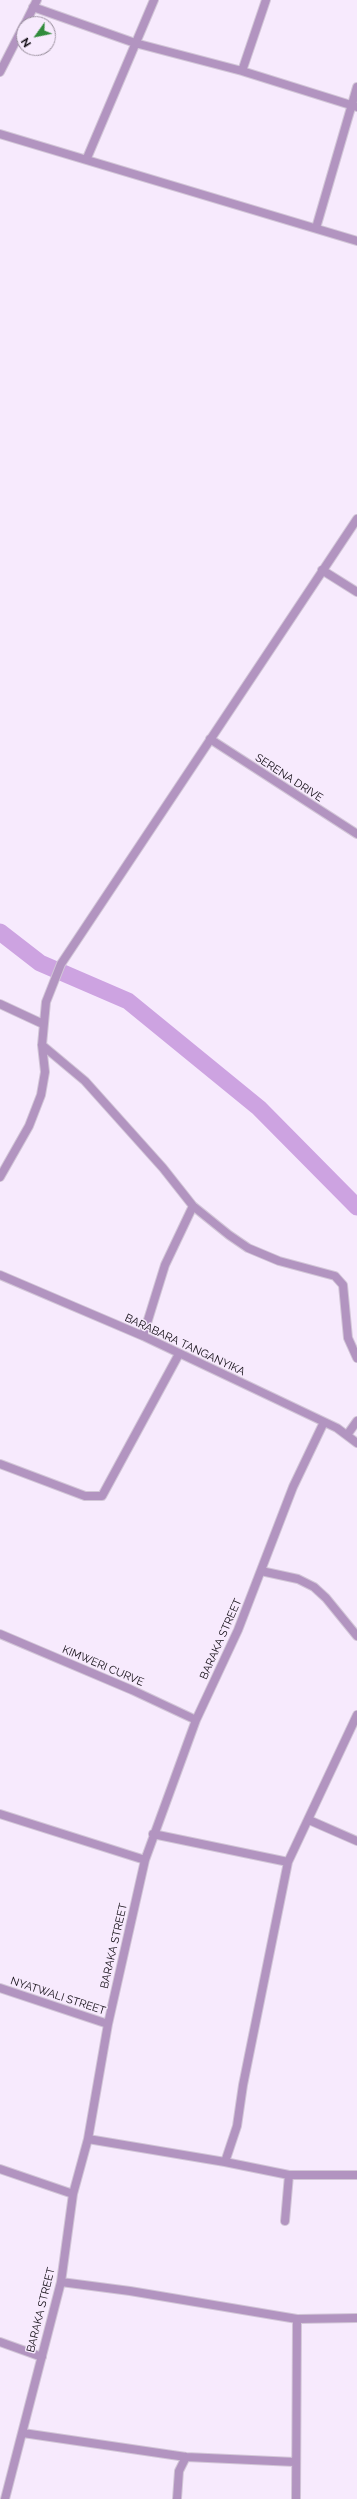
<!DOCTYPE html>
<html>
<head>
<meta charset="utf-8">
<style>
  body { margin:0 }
  #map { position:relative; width:357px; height:2499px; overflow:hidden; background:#f7eafd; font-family:Raleway,sans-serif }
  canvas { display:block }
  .north { position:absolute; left:16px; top:16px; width:40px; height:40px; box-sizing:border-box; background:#f7eafd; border:1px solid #9a909e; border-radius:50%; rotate:237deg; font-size:11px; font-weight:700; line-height:16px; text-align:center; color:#0e0910 }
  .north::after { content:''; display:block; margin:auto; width:14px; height:18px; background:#318b3c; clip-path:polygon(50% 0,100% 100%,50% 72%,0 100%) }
</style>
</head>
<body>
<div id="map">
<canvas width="357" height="2499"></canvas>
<div class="north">N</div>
</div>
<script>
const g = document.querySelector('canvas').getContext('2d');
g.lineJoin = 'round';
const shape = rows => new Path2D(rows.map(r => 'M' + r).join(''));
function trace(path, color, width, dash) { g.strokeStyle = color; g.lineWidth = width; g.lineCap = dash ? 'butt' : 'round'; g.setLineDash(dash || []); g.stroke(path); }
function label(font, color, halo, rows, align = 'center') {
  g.font = font + ' Raleway,sans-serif'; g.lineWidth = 3; g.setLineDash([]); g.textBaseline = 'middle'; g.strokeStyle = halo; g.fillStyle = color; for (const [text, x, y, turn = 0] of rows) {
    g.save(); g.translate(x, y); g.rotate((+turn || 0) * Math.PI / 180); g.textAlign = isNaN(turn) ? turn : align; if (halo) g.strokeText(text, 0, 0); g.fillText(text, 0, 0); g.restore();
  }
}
trace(shape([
  [0,932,40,963,128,1001,259,1108,357,1207]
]), '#cda3e1', 17);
const street = shape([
  [33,7,135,43,242,71,357,107],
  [25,24,37,0],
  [242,71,266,0],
  [0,72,24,25],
  [0,134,357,241],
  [87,158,154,0],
  [316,228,357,87],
  [322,570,357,592],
  [210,739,357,834],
  [0,1004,43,1024],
  [42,1045,85,1081,163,1168,193,1206,229,1235,248,1248,279,1261,335,1276,343,1285,348,1338,357,1358],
  [0,1177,29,1126,41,1095,45,1072,42,1045,46,1002,61,964,357,519],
  [0,1275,143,1336,276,1399,337,1428,357,1443],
  [143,1336,165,1265,193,1206],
  [347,1435,357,1421],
  [0,1464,85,1496,102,1496,179,1354],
  [261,1571,298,1579,314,1587,326,1598,357,1636],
  [0,1634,132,1690,196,1720],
  [0,1814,145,1860],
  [309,1820,357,1841],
  [153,1834,288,1862],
  [0,1988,108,2024],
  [88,2139,225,2162,289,2175,357,2175],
  [225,2162,237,2126,243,2085,288,1862,357,1715],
  [0,2169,73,2194],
  [285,2221,289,2175],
  [61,2282,130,2291,297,2319,357,2318],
  [0,2342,42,2357],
  [23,2433,186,2457,295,2462],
  [5,2499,61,2282,73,2194,88,2139,108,2024,145,1860,196,1720,238,1630,293,1487,324,1422],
  [177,2499,179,2471,186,2457],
  [296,2499,297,2319]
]);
trace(street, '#d2c6d7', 10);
trace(street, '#b294c0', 8);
label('11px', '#0e0910', '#f7eafd', [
  ["SERENA DRIVE",289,778,33],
  ["BARABARA TANGANYIKA",185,1345,25],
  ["BARAKA STREET",221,1639,-66],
  ["KIMWERI CURVE",103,1666,23],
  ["BARAKA STREET",114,1946,-77],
  ["NYATWALI STREET",58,1996,18],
  ["BARAKA STREET",41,2310,-76]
]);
</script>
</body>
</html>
